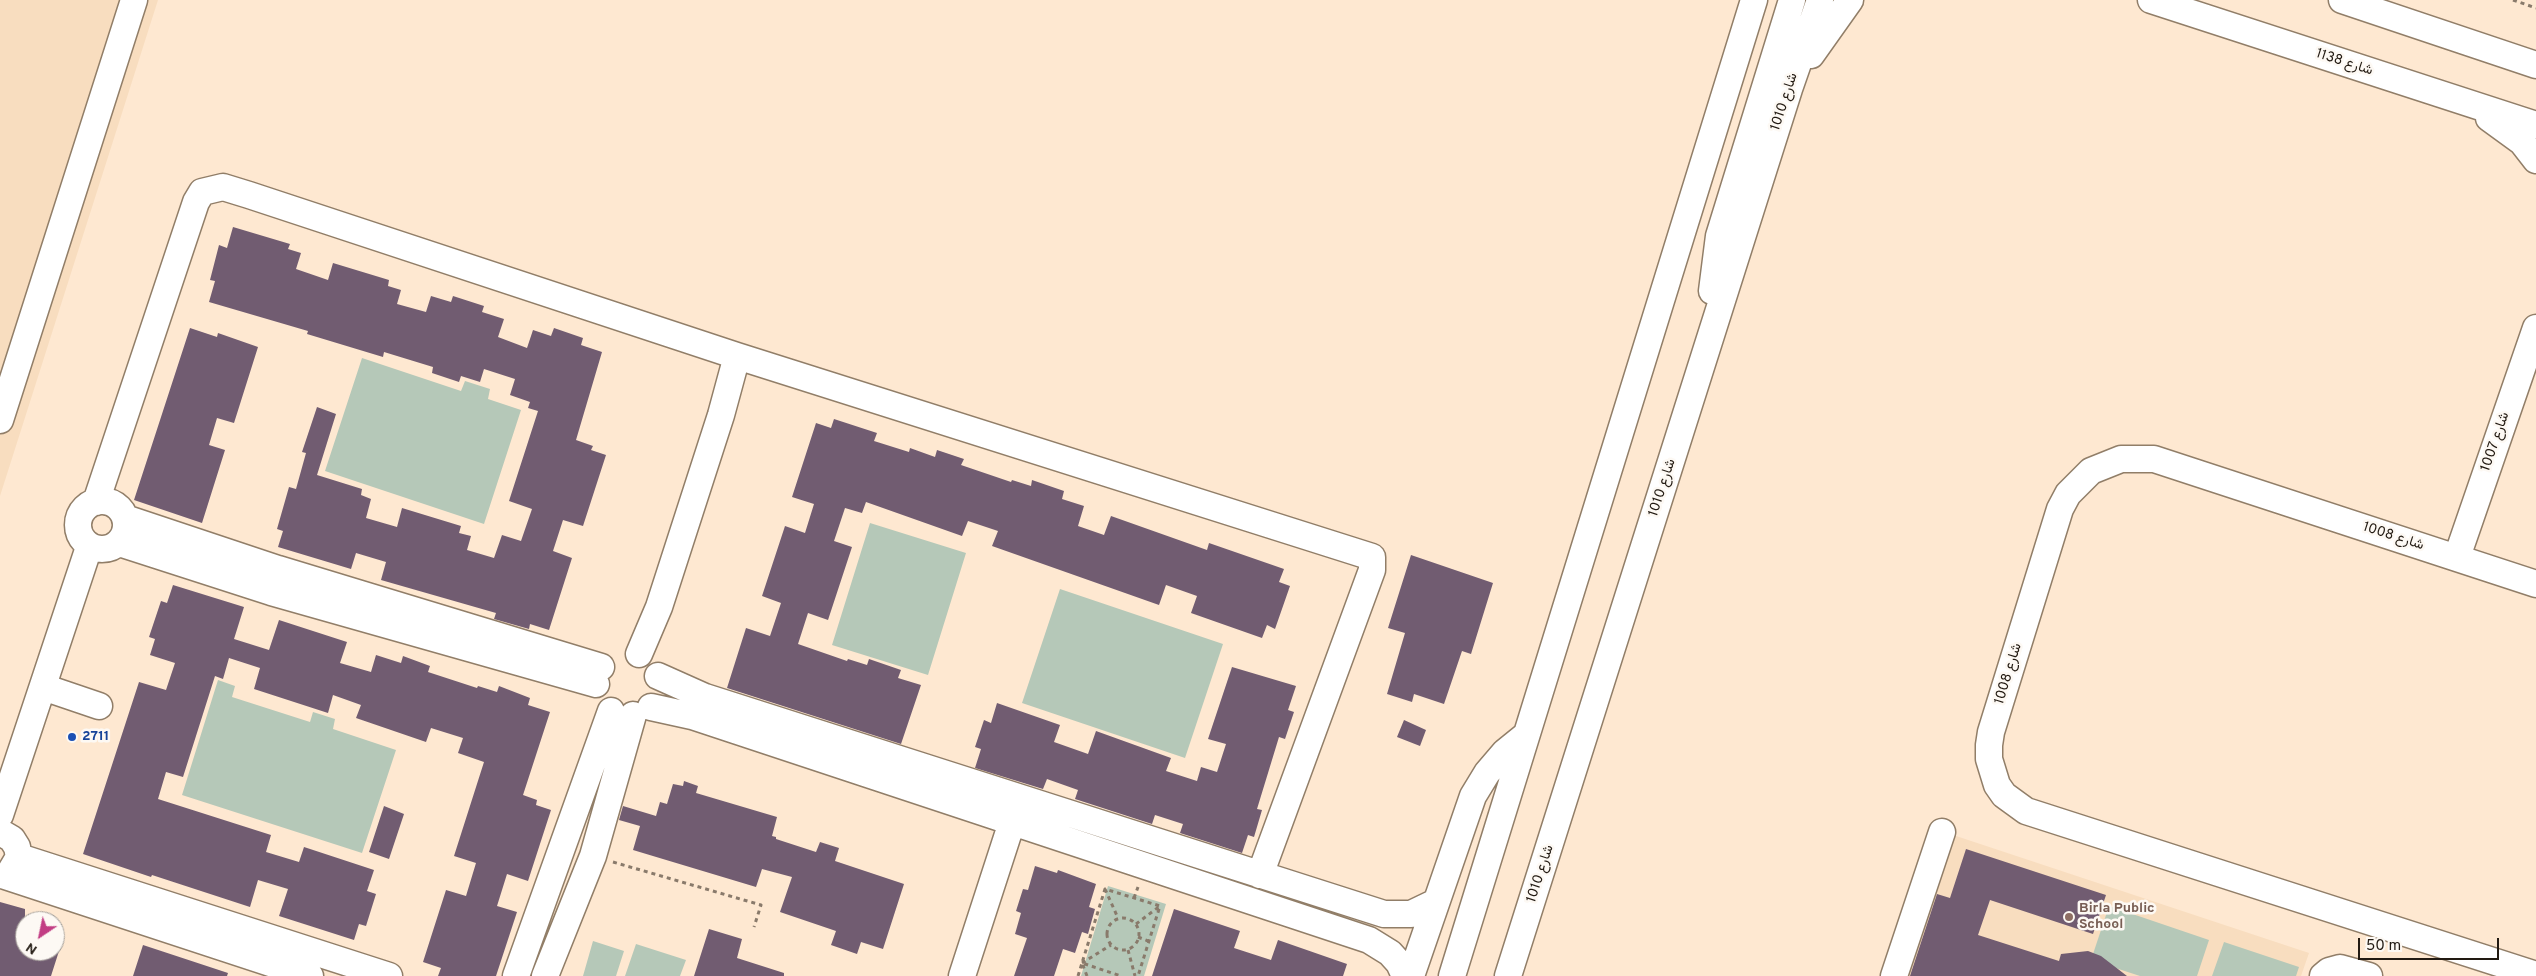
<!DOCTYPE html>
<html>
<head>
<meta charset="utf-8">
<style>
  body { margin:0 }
  #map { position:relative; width:2536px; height:976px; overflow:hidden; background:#fee8d1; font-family:Overpass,sans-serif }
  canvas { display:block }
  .north { position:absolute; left:15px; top:911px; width:50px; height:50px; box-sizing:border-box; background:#fdf9f4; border:1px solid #a5a09a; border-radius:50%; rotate:214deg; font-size:14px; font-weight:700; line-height:20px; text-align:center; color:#221a12 }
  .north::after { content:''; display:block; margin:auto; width:18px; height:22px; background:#c23e84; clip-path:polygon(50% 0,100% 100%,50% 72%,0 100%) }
  .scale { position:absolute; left:2358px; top:938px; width:141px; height:22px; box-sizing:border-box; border:2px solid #221a12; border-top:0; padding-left:6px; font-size:15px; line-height:18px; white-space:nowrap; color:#221a12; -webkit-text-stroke:4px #fdf9f4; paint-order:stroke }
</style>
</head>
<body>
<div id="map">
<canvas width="2536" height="976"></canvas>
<div class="north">N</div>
<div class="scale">50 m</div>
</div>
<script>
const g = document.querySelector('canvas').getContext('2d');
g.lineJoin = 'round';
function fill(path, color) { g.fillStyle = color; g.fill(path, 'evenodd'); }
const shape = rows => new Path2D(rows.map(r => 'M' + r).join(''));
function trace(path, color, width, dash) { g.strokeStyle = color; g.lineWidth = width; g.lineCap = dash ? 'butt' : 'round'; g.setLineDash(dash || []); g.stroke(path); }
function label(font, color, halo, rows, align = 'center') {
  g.font = font + ' Overpass,Vazirmatn,sans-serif'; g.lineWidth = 5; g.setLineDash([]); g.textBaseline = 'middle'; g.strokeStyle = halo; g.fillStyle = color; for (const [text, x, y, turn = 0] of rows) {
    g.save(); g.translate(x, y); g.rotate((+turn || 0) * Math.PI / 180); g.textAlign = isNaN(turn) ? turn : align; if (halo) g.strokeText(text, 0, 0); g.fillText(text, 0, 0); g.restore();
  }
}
fill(shape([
  [0,0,158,0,0,496],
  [1941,831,2309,953,2301,976,1889,976]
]), '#f8ddbf');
fill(shape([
  [362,358,461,391,465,381,490,389,488,399,521,410,484,524,325,471],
  [870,523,966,553,928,675,832,645],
  [1060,589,1223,644,1185,758,1022,703],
  [218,680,235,686,232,697,310,722,313,712,335,719,333,729,396,750,362,853,182,795],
  [1108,886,1166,904,1144,976,1081,976],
  [2109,906,2209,940,2197,976,2140,976,2091,960],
  [593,941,624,951,616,976,583,976],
  [2224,942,2299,967,2296,976,2212,976],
  [636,944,686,960,680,976,625,976]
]), '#b5c8b8');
fill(shape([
  [233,227,290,244,288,249,301,253,296,269,328,280,333,263,389,280,388,286,401,290,397,304,426,312,431,296,451,302,453,296,484,306,482,312,504,319,498,337,527,348,533,330,551,336,554,328,583,338,581,345,602,352,576,440,593,446,591,450,606,455,583,526,563,520,553,551,572,558,549,630,530,624,529,629,494,619,496,613,381,580,386,562,356,553,351,569,278,547,283,531,277,529,289,487,296,489,306,453,302,452,317,407,336,414,317,475,362,489,361,495,371,499,366,518,397,527,402,508,461,526,459,533,471,536,467,550,494,558,502,535,521,541,532,509,509,501,538,411,528,408,530,402,510,395,515,379,484,369,480,382,461,376,459,382,432,373,433,367,384,352,383,357,307,334,308,331,209,302,215,281,210,280,219,245,227,248],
  [190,328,217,337,218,333,258,347,234,423,217,418,209,445,225,450,202,523,134,500],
  [834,419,877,433,874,441,909,452,910,448,935,457,937,450,964,459,961,465,1011,482,1012,480,1031,486,1032,480,1064,491,1062,499,1084,506,1078,526,1104,535,1111,516,1207,550,1209,543,1284,569,1279,582,1290,586,1275,629,1267,625,1262,638,1191,613,1197,596,1166,585,1159,605,992,546,998,531,968,521,962,536,866,502,862,513,845,508,834,541,852,547,828,620,808,613,798,644,847,661,848,659,867,665,869,659,901,670,898,678,921,685,901,744,727,688,746,628,770,636,781,603,762,596,785,526,805,533,814,504,792,497,816,423,831,428],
  [1411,555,1493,583,1471,654,1462,651,1444,704,1414,694,1412,702,1387,694,1405,633,1388,628],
  [173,585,244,607,234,639,269,650,279,620,347,642,340,663,371,672,376,655,401,663,403,656,430,666,428,672,477,688,478,686,497,692,499,686,530,698,528,705,550,712,523,795,537,800,536,805,551,810,528,881,507,874,497,906,517,912,496,976,438,976,441,968,423,962,446,890,466,896,476,863,454,856,484,762,458,753,463,738,431,728,426,742,356,718,361,705,333,695,328,713,254,689,260,668,229,658,223,679,215,676,183,777,166,772,158,799,271,835,266,852,299,862,304,847,374,870,367,891,376,894,366,926,359,924,354,940,279,916,288,889,258,880,250,907,152,875,151,877,83,854,139,682,166,690,175,663,150,655,155,639,149,637,161,601,167,603],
  [1232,667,1296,686,1288,710,1294,712,1285,739,1279,737,1257,809,1262,810,1254,837,1248,835,1242,853,1180,833,1183,824,1155,815,1152,824,1075,799,1078,790,1047,779,1043,789,975,768,981,749,975,747,984,720,991,723,997,703,1060,725,1054,742,1088,754,1096,731,1171,758,1166,771,1197,781,1201,767,1217,772,1226,744,1208,739],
  [1404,720,1426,730,1420,746,1397,737],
  [684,781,698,786,696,793,777,817,772,836,776,837,776,839,816,852,820,842,839,848,835,861,904,884,883,949,861,942,857,954,831,945,836,931,780,912,792,877,762,869,756,887,633,850,640,826,619,820,623,806,656,816,660,802,667,804,673,784,683,786],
  [384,806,404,814,389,859,369,852],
  [1966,849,2106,895,2093,934,1990,900,1978,935,2059,961,2061,954,2088,951,2101,956,2127,976,1910,976,1937,894,1950,898],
  [1035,866,1057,873,1058,870,1096,884,1089,907,1095,909,1088,934,1082,932,1075,953,1063,949,1054,976,1014,976,1027,938,1015,934,1021,913,1016,911,1023,889,1028,890],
  [0,902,25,909,25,951,59,951,51,976,0,976],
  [1174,909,1240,931,1234,948,1271,960,1278,940,1347,964,1343,976,1152,976],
  [709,929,742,939,737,958,784,973,784,976,694,976],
  [143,945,228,973,227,976,133,976]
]), '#715c71');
const minor = shape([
  [2151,0,2536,125],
  [2342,0,2536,65],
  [1811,55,1850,0],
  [2489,118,2522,142,2536,160],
  [1712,291,1719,236,1792,0],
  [0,420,134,0],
  '78 525a24 24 0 1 1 48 0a24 24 0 1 1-48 0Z',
  [96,502,196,202,202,192,223,187,249,195,737,356,1372,557,1372,570,1260,875],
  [125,518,278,569,601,667],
  [119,543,271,592,596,684],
  [2457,557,2536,328],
  [2536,584,2154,459,2121,459,2091,471,2068,494,2060,509,1991,732,1989,745,1989,759,1997,785,2004,795,2026,811,2536,975],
  [639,654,659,607,721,415,737,356],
  [658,676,705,697,1384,914,1411,914,1436,902],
  [43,687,99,706],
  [651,707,692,716,1369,940,1390,953,1399,963,1405,976],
  [0,815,89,547],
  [0,832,12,839,17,847,19,857,10,872],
  [19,857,389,976],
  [5,876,310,976],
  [516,976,611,711],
  [545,976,593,856,633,715],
  [962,976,1012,822],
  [1411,976,1473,796,1487,773,1505,752,1526,735],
  [1452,976,1754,0],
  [1508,976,1789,89,1820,0],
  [1894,976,1942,832],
  [2323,976,2329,971,2340,968,2369,976]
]);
trace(minor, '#917e68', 29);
trace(shape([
  [2513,0,2536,8],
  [613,862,761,905,754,927],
  [1105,889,1118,918],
  [1134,898,1138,887],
  '1107 934a16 16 0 1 1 32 0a16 16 0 1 1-32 0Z',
  [1136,924,1160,906],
  [1138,937,1148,941],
  [1128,950,1135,976],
  [1082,963,1111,945],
  [1078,976,1082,963,1121,976],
  [1087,976,1082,963,1105,889,1160,906,1138,976]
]), '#897a6b', 3, [4, 4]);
trace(minor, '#fff', 26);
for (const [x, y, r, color] of [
  [72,737,5,"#1a4fb4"],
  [2069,917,5,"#8d6e63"]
]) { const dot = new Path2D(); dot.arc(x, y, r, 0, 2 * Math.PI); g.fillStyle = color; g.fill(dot); trace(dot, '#fdf9f4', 2); }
label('14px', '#221a12', '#fdf9f4', [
  ["شارع 1138",2344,63,18],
  ["شارع 1010",1785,102,-72],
  ["شارع 1007",2496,442,-71],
  ["شارع 1010",1663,488,-72],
  ["شارع 1008",2393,537,18],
  ["شارع 1008",2009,674,-73],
  ["شارع 1010",1541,874,-72]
]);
label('bold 14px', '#164399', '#fdf9f4', [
  ["2711",82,737]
], 'left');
label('bold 14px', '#785e54', '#fdf9f4', [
  ["Birla Public",2079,909],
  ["School",2079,925]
], 'left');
</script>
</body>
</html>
